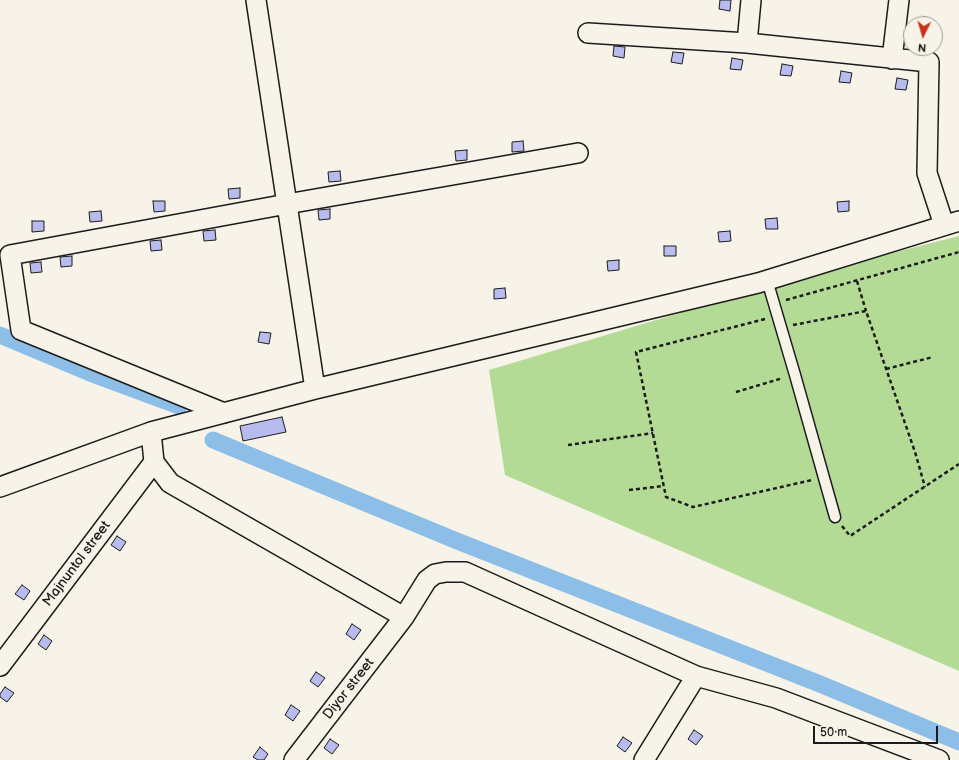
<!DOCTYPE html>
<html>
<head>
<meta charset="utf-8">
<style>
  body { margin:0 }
  #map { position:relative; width:959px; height:760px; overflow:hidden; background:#f7f3e8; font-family:"Balsamiq Sans",sans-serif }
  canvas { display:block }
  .north { position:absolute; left:903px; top:16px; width:40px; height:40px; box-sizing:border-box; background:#f7f3e8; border:1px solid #9f9d96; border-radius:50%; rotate:185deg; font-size:11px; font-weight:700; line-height:16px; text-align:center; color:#1c1c1c }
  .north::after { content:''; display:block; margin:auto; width:14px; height:18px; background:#c8321e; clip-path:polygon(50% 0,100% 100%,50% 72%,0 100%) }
  .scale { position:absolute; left:813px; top:726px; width:125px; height:18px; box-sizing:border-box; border:2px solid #1c1c1c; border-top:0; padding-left:5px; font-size:12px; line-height:14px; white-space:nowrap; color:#1c1c1c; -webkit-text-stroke:3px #f7f3e8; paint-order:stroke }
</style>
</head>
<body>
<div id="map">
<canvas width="959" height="760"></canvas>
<div class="north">N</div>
<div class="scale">50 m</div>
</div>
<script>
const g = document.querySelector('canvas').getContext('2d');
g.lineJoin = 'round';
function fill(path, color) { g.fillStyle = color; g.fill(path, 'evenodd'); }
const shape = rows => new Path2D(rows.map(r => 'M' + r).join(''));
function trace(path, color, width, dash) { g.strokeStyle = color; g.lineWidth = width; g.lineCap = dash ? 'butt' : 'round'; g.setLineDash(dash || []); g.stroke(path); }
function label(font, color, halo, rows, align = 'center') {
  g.font = font + ' "Balsamiq Sans",sans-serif'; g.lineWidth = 3; g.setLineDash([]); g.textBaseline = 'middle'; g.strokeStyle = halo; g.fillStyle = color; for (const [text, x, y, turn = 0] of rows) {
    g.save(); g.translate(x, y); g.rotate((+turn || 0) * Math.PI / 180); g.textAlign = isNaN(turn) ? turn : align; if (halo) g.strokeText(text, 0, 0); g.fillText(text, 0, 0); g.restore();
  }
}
fill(shape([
  [959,236,959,671,505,475,489,370,817,272]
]), '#b4db96');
trace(shape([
  [0,335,90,373,179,406],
  [213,440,457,541,820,684,959,742]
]), '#8cbee8', 17);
const building = shape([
  [720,0,731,0,730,11,719,9,720,0],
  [614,46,625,47,624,58,613,56,614,46],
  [673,52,684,53,682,64,671,62,673,52],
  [732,58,743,60,741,70,730,69,732,58],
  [782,64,793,66,791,76,780,75,782,64],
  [841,71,852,73,850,83,839,82,841,71],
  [897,78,908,80,906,90,895,89,897,78],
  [523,141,524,151,512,152,512,142,523,141],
  [467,150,467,160,456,161,455,151,467,150],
  [340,171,341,181,329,182,328,172,340,171],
  [240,188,240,198,229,199,228,189,240,188],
  [153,201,165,201,165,211,154,212,153,201],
  [849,201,849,211,838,212,837,202,849,201],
  [330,209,330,219,319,220,318,210,330,209],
  [101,211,102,221,90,222,89,212,101,211],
  [777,218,778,229,766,229,765,219,777,218],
  [32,221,44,221,44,231,32,232,32,221],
  [215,230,216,240,204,241,203,231,215,230],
  [730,231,731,241,719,242,718,232,730,231],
  [161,240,162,250,151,251,150,241,161,240],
  [664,246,676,246,676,256,664,256,664,246],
  [72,256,72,266,61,267,60,257,72,256],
  [619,260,619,270,608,271,607,261,619,260],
  [41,262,42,272,31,273,30,263,41,262],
  [505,288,506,298,494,299,494,289,505,288],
  [260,332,271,333,269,344,258,342,260,332],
  [282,417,286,432,243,441,240,426,282,417],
  [117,536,126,542,120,551,111,545,117,536],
  [22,585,30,591,24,600,15,594,22,585],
  [352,624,361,630,354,640,346,634,352,624],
  [44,635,52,641,46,650,38,644,44,635],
  [316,672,325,678,318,687,310,681,316,672],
  [5,687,14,693,7,702,0,697,0,694,5,687],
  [291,705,300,711,293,721,285,715,291,705],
  [694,730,703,736,696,745,688,739,694,730],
  [623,737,632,743,625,752,617,746,623,737],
  [330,739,339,745,332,754,324,748,330,739],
  [260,747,268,754,264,760,258,760,253,757,260,747]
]);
fill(building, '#b8bbed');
trace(building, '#1c1c1c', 1);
const lane = shape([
  [767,280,795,375,835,517]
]);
const street = shape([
  [256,0,315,389],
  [588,33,747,43,929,62,927,173,944,225],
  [747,43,751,0],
  [892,59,899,0],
  [224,413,21,330,10,255,287,204,578,153],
  [151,432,154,462,170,483,404,617,427,580,435,574,446,572,465,572,696,676,776,698,939,760],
  [0,487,151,432,315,389,758,283,959,221],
  [0,666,154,462],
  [294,760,404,617],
  [644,760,696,676]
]);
trace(lane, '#1c1c1c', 13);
trace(street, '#1c1c1c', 22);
trace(shape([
  [857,281,866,311],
  [786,300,959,252],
  [765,319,636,352,666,497,693,507,812,480],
  [793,325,866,311,915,452,925,487],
  [886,369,933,357],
  [736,392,783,378],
  [568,445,653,433],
  [629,490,664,486],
  [842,526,850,536,959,464]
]), '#1c1c1c', 2.5, [4, 3]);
trace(lane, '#f7f3e8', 10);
trace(street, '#f7f3e8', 19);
label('14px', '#1c1c1c', '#f7f3e8', [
  ["Majnuntol street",77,564,-53],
  ["Diyor street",349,689,-52]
]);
</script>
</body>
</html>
